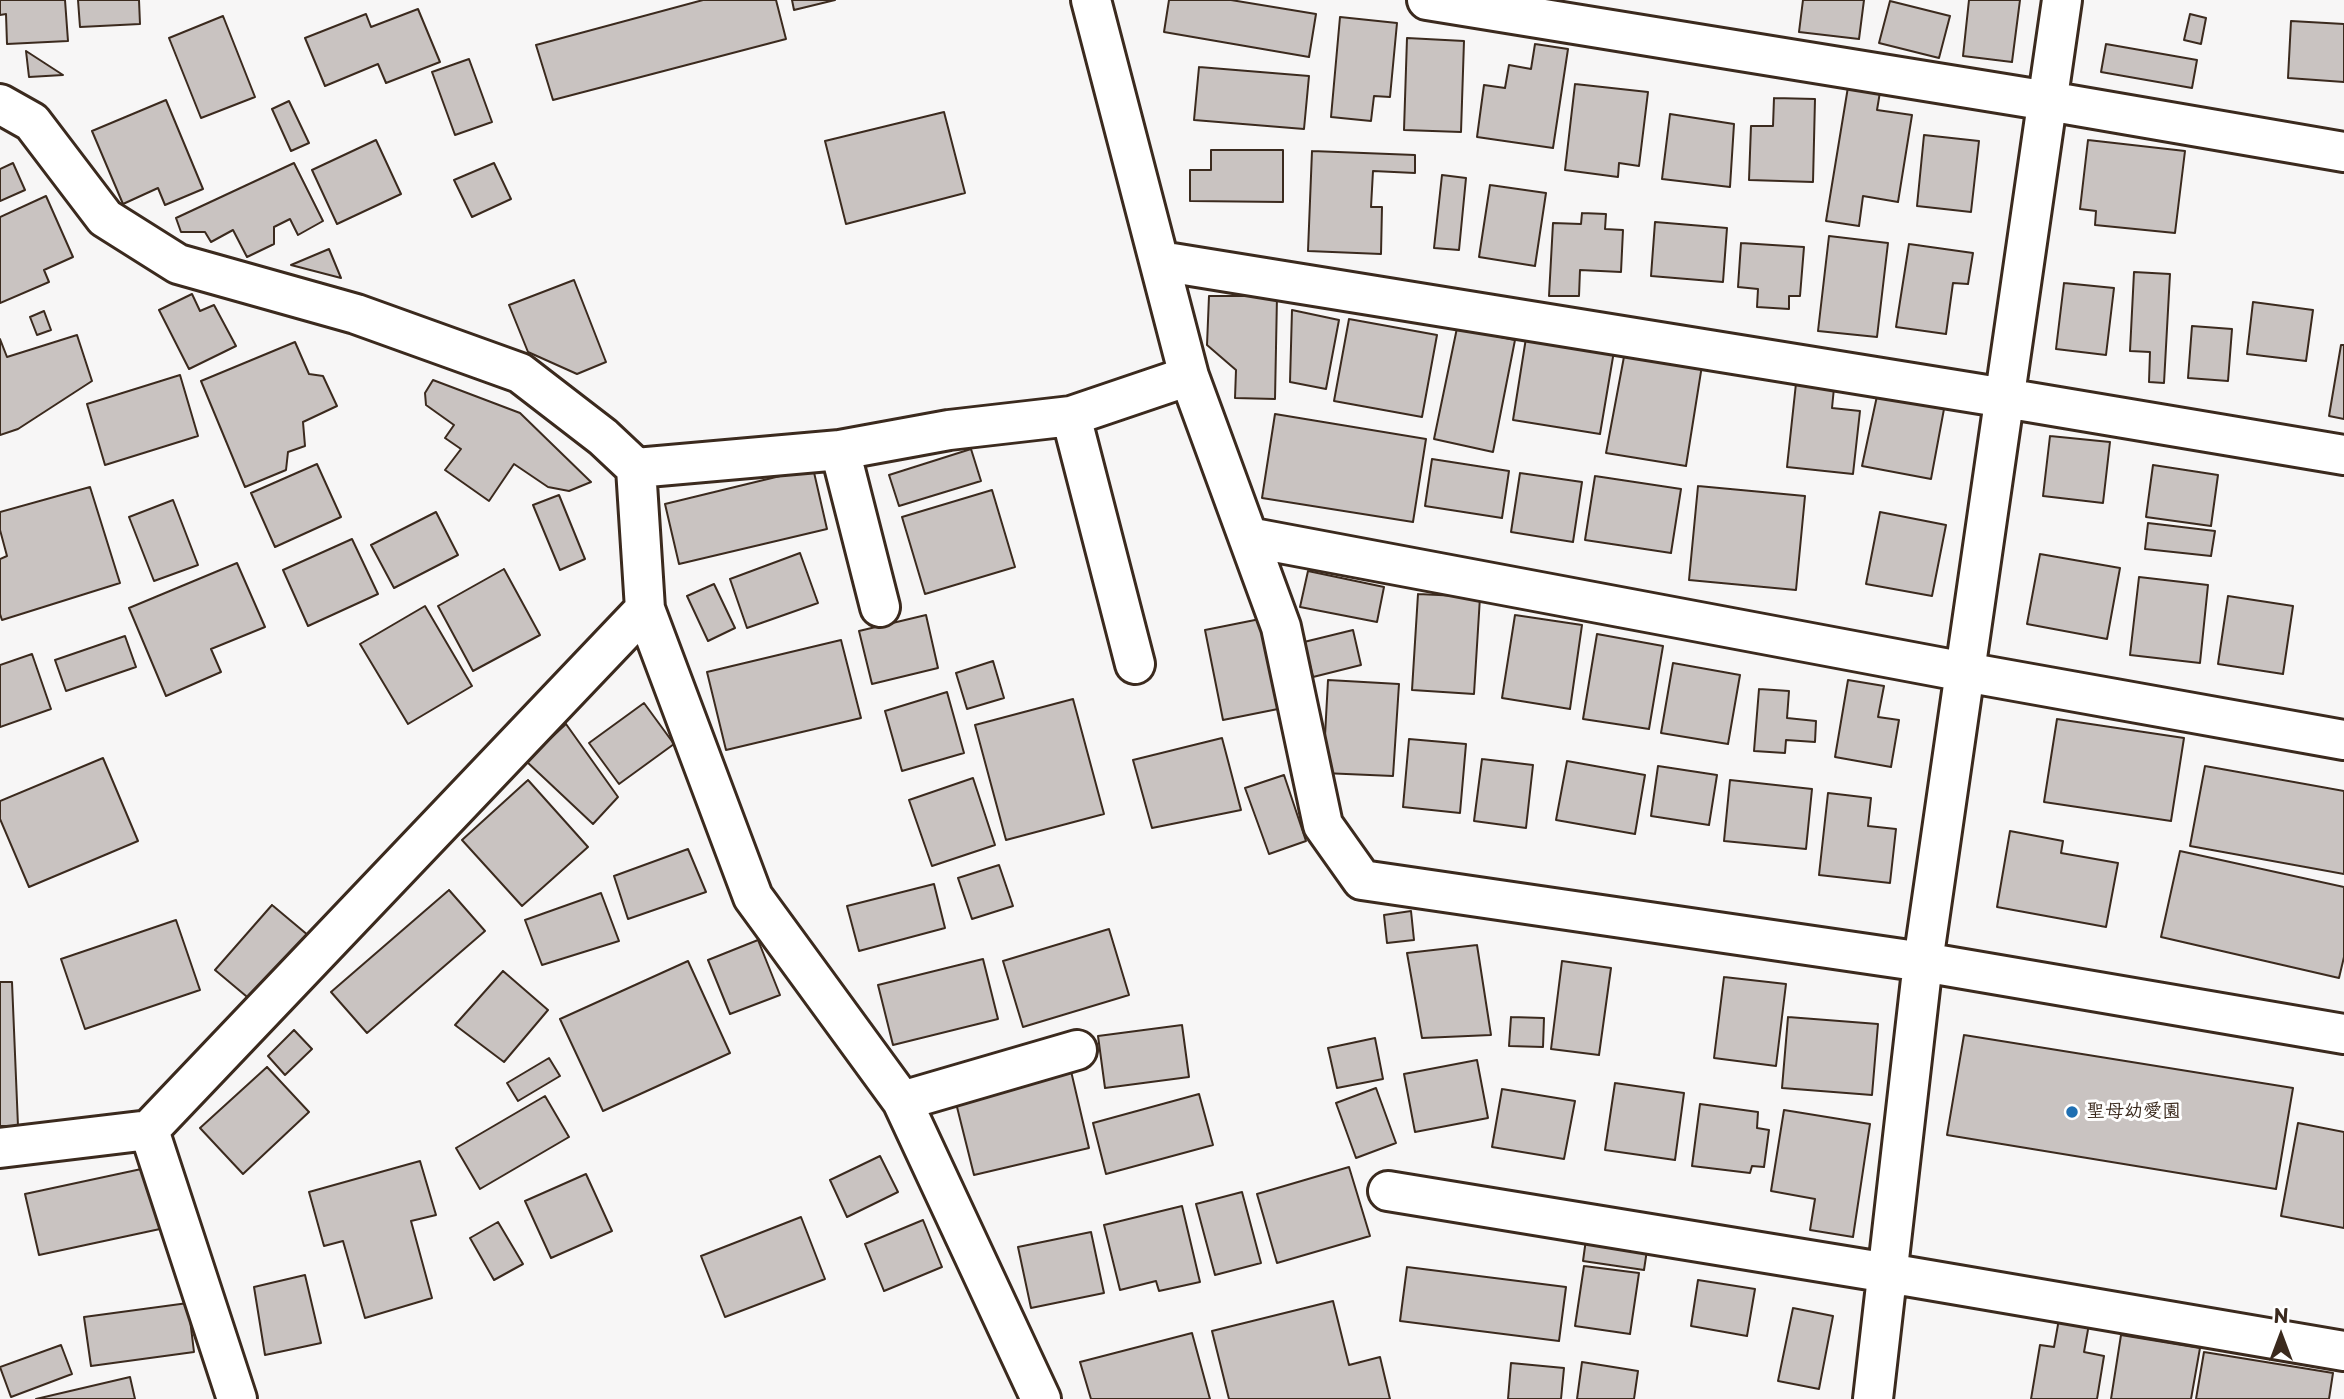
<!DOCTYPE html>
<html>
<head>
<meta charset="utf-8">
<style>
  body { margin:0 }
  #map { position:relative; width:2344px; height:1399px; overflow:hidden; background:#f7f6f6; font-family:"Playpen Sans",sans-serif }
  canvas { display:block }
  .north { position:absolute; left:2246px; top:1301px; width:70px; height:70px; -webkit-text-stroke:5px #fff; paint-order:stroke; rotate:0deg; font-size:19px; font-weight:700; line-height:28px; text-align:center; color:#3b2a1e }
  .north::after { content:''; display:block; margin:auto; width:24px; height:32px; background:#3b2a1e; clip-path:polygon(50% 0,100% 100%,50% 72%,0 100%) }
</style>
</head>
<body>
<div id="map">
<canvas width="2344" height="1399"></canvas>
<div class="north">N</div>
</div>
<script>
const g = document.querySelector('canvas').getContext('2d');
g.lineJoin = 'round';
function fill(path, color) { g.fillStyle = color; g.fill(path, 'evenodd'); }
const shape = rows => new Path2D(rows.map(r => 'M' + r).join(''));
function trace(path, color, width, dash) { g.strokeStyle = color; g.lineWidth = width; g.lineCap = dash ? 'butt' : 'round'; g.setLineDash(dash || []); g.stroke(path); }
function label(font, color, halo, rows, align = 'center') {
  g.font = font + ' "Playpen Sans","Klee One",sans-serif'; g.lineWidth = 6; g.setLineDash([]); g.textBaseline = 'middle'; g.strokeStyle = halo; g.fillStyle = color; for (const [text, x, y, turn = 0] of rows) {
    g.save(); g.translate(x, y); g.rotate((+turn || 0) * Math.PI / 180); g.textAlign = isNaN(turn) ? turn : align; if (halo) g.strokeText(text, 0, 0); g.fillText(text, 0, 0); g.restore();
  }
}
const building = shape([
  [0,0,65,0,68,41,7,44,6,14,0,15,0,0],
  [78,0,139,0,140,24,80,27,78,0],
  [703,0,776,0,786,39,553,100,536,45,703,0],
  [792,0,835,0,794,10,792,0],
  [1169,0,1231,0,1316,14,1309,57,1164,32,1169,0],
  [1803,0,1864,0,1859,39,1799,32,1803,0],
  [1969,0,2020,0,2012,62,1963,56,1969,0],
  [1890,1,1950,16,1939,58,1879,43,1890,1],
  [418,9,440,62,386,83,378,64,325,86,305,38,366,14,371,27,418,9],
  [2190,14,2206,18,2201,44,2184,40,2190,14],
  [223,16,255,97,201,118,169,38,223,16],
  [1340,17,1397,23,1390,97,1374,96,1371,121,1331,117,1340,17],
  [2291,21,2344,24,2344,82,2288,78,2291,21],
  [1407,38,1464,41,1461,132,1404,130,1407,38],
  [1535,44,1568,49,1553,148,1477,137,1484,85,1505,88,1509,65,1531,69,1535,44],
  [2106,44,2197,60,2192,88,2101,72,2106,44],
  [26,51,63,75,29,77,26,51],
  [469,59,492,122,455,135,432,72,469,59],
  [1199,67,1309,76,1304,129,1194,120,1199,67],
  [1575,84,1648,92,1639,166,1619,163,1618,177,1565,170,1575,84],
  [1848,87,1880,92,1877,110,1912,115,1898,202,1863,196,1859,226,1826,221,1848,87],
  [1774,98,1815,99,1813,182,1749,180,1751,126,1773,126,1774,98],
  [166,100,203,189,165,205,158,188,123,204,92,131,166,100],
  [289,101,309,143,291,151,272,109,289,101],
  [944,112,965,193,846,224,825,141,944,112],
  [1670,114,1734,124,1730,187,1662,179,1670,114],
  [1924,135,1979,141,1971,212,1917,206,1924,135],
  [376,140,401,194,337,224,312,170,376,140],
  [2088,140,2185,151,2175,233,2095,225,2096,211,2080,209,2088,140],
  [1211,150,1283,150,1283,202,1190,201,1190,170,1211,170,1211,150],
  [1312,151,1415,155,1415,173,1373,171,1371,207,1382,207,1381,254,1308,251,1312,151],
  [13,163,25,190,0,201,0,169,13,163],
  [294,163,323,221,298,235,290,219,274,227,274,244,247,257,233,230,211,242,205,232,181,232,176,218,294,163],
  [494,163,511,199,472,217,454,180,494,163],
  [1442,175,1466,178,1459,250,1434,248,1442,175],
  [1490,185,1546,193,1535,266,1479,257,1490,185],
  [46,196,73,257,44,270,49,282,0,303,0,217,46,196],
  [1582,213,1606,214,1605,229,1623,230,1621,272,1580,270,1579,296,1549,296,1553,223,1581,224,1582,213],
  [1655,222,1727,228,1723,282,1651,276,1655,222],
  [1829,236,1888,243,1877,337,1818,331,1829,236],
  [1741,243,1804,247,1800,296,1789,296,1789,309,1757,307,1758,289,1738,287,1741,243],
  [1909,244,1973,253,1968,284,1953,283,1946,334,1896,327,1909,244],
  [329,249,341,278,291,265,329,249],
  [2134,272,2170,274,2164,383,2149,382,2150,352,2130,351,2134,272],
  [574,280,606,362,577,374,528,352,509,305,574,280],
  [2064,283,2114,288,2106,355,2056,349,2064,283],
  [192,294,200,311,214,305,236,346,189,369,159,310,192,294],
  [1209,296,1277,296,1275,399,1235,398,1236,370,1207,345,1209,296],
  [2253,302,2313,310,2306,361,2247,354,2253,302],
  [1292,310,1339,320,1326,389,1290,382,1292,310],
  [44,311,51,330,37,335,30,317,44,311],
  [1349,319,1437,335,1422,417,1334,401,1349,319],
  [2192,326,2232,329,2228,381,2188,378,2192,326],
  [1457,328,1515,340,1493,452,1434,439,1457,328],
  [77,335,92,381,18,429,0,435,0,339,7,357,77,335],
  [1526,338,1614,351,1600,434,1513,420,1526,338],
  [295,342,309,374,323,376,337,406,303,422,305,446,288,452,286,470,245,487,201,381,295,342],
  [2341,345,2344,345,2344,419,2329,416,2341,345],
  [1626,346,1703,359,1686,466,1606,453,1626,346],
  [1797,374,1835,378,1832,408,1860,411,1853,474,1787,467,1797,374],
  [180,375,198,436,105,465,87,404,180,375],
  [433,380,520,413,591,482,569,491,548,487,514,464,489,501,445,470,461,449,445,438,454,425,426,405,425,393,433,380],
  [1877,396,1944,409,1931,479,1862,466,1877,396],
  [1275,414,1426,439,1413,522,1262,498,1275,414],
  [2050,436,2110,442,2103,503,2043,496,2050,436],
  [971,449,981,481,899,506,889,475,971,449],
  [1432,459,1509,471,1502,518,1425,506,1432,459],
  [317,464,341,517,275,547,251,493,317,464],
  [2153,465,2218,475,2211,526,2146,517,2153,465],
  [813,468,827,529,679,564,665,504,813,468],
  [1520,473,1582,482,1573,542,1511,532,1520,473],
  [1595,476,1681,489,1671,553,1585,540,1595,476],
  [1698,486,1805,496,1796,590,1689,580,1698,486],
  [90,487,120,583,2,620,0,614,0,559,7,556,0,530,0,512,90,487],
  [992,490,1015,567,925,594,902,517,992,490],
  [559,495,585,559,560,570,533,505,559,495],
  [173,500,198,565,154,581,129,517,173,500],
  [436,512,458,555,394,588,371,545,436,512],
  [1880,512,1946,525,1932,596,1866,584,1880,512],
  [2148,523,2215,531,2211,556,2145,549,2148,523],
  [352,539,378,594,308,626,283,570,352,539],
  [800,553,818,603,747,628,730,579,800,553],
  [2040,554,2120,568,2107,639,2027,624,2040,554],
  [237,563,265,627,211,649,221,672,166,696,129,608,237,563],
  [504,569,540,635,473,671,438,606,504,569],
  [1308,571,1384,587,1377,622,1300,607,1308,571],
  [2139,577,2208,585,2200,663,2130,655,2139,577],
  [714,584,735,628,708,641,687,596,714,584],
  [1418,594,1480,597,1474,694,1412,690,1418,594],
  [2228,596,2293,606,2283,674,2218,664,2228,596],
  [425,606,472,686,408,724,360,644,425,606],
  [926,615,938,668,872,684,859,631,926,615],
  [1515,615,1582,625,1570,709,1502,698,1515,615],
  [1260,619,1278,709,1223,720,1205,630,1260,619],
  [1353,630,1361,665,1313,677,1304,642,1353,630],
  [1597,634,1663,646,1649,729,1583,719,1597,634],
  [125,636,136,667,66,691,55,660,125,636],
  [841,640,861,718,726,750,707,672,841,640],
  [32,654,51,709,0,727,0,665,32,654],
  [993,661,1004,698,967,709,956,673,993,661],
  [1673,663,1740,675,1728,744,1661,733,1673,663],
  [1328,680,1399,684,1393,776,1323,773,1328,680],
  [1848,680,1884,686,1878,717,1899,720,1891,767,1835,757,1848,680],
  [1759,689,1789,691,1787,718,1816,721,1815,742,1786,740,1785,753,1754,751,1759,689],
  [947,692,964,753,902,771,885,711,947,692],
  [1073,699,1104,814,1006,840,975,725,1073,699],
  [644,703,674,744,619,784,589,743,644,703],
  [2057,719,2184,738,2171,821,2044,802,2057,719],
  [566,724,618,797,593,824,526,761,566,724],
  [1222,738,1241,810,1152,828,1133,760,1222,738],
  [1409,739,1466,744,1460,813,1403,807,1409,739],
  [103,758,138,841,29,887,0,819,0,801,103,758],
  [1482,759,1533,765,1526,828,1474,821,1482,759],
  [1567,761,1645,775,1635,834,1556,820,1567,761],
  [1658,766,1717,775,1709,825,1651,816,1658,766],
  [2205,766,2344,791,2344,874,2190,846,2205,766],
  [1284,775,1306,841,1269,854,1245,788,1284,775],
  [973,778,995,845,932,866,909,800,973,778],
  [528,780,588,847,522,906,462,840,528,780],
  [1730,780,1812,789,1806,849,1724,841,1730,780],
  [1828,793,1871,798,1868,826,1896,829,1890,883,1819,875,1828,793],
  [2010,831,2063,841,2061,853,2118,863,2106,927,1997,907,2010,831],
  [688,849,706,892,628,919,614,876,688,849],
  [2180,851,2344,887,2344,957,2339,978,2161,937,2180,851],
  [999,865,1013,906,972,919,958,878,999,865],
  [934,884,945,928,859,951,847,906,934,884],
  [449,890,485,931,367,1033,331,992,449,890],
  [601,893,619,941,542,965,525,920,601,893],
  [272,905,309,936,252,1001,215,970,272,905],
  [1411,911,1414,940,1387,943,1384,915,1411,911],
  [176,920,200,990,85,1029,61,959,176,920],
  [1109,929,1129,995,1023,1027,1003,961,1109,929],
  [758,940,780,995,730,1014,708,960,758,940],
  [1477,945,1491,1035,1422,1038,1407,953,1477,945],
  [983,959,998,1019,893,1045,878,985,983,959],
  [688,961,730,1053,603,1111,560,1019,688,961],
  [1562,961,1611,968,1599,1055,1551,1049,1562,961],
  [503,971,548,1010,504,1062,455,1025,503,971],
  [1724,977,1786,984,1776,1066,1714,1058,1724,977],
  [0,982,12,982,18,1126,0,1126,0,982],
  [1511,1017,1544,1018,1543,1047,1509,1046,1511,1017],
  [1788,1017,1878,1024,1872,1095,1782,1088,1788,1017],
  [1182,1025,1189,1077,1105,1088,1098,1036,1182,1025],
  [294,1030,312,1049,285,1075,268,1056,294,1030],
  [1964,1035,2293,1088,2276,1189,1947,1135,1964,1035],
  [1375,1038,1383,1079,1337,1088,1328,1048,1375,1038],
  [549,1058,560,1076,518,1101,507,1083,549,1058],
  [1477,1060,1488,1118,1415,1132,1404,1074,1477,1060],
  [267,1067,309,1112,243,1174,200,1128,267,1067],
  [1071,1071,1089,1148,974,1175,955,1099,1071,1071],
  [1615,1083,1684,1093,1675,1160,1605,1150,1615,1083],
  [1376,1088,1396,1143,1356,1158,1336,1103,1376,1088],
  [1502,1089,1575,1101,1564,1159,1492,1147,1502,1089],
  [1199,1094,1213,1145,1106,1174,1093,1123,1199,1094],
  [545,1096,569,1137,480,1189,456,1148,545,1096],
  [1700,1104,1758,1112,1757,1128,1769,1130,1764,1167,1752,1166,1750,1173,1692,1166,1700,1104],
  [1784,1110,1870,1124,1853,1237,1810,1230,1815,1199,1771,1191,1784,1110],
  [2298,1123,2344,1132,2344,1228,2281,1216,2298,1123],
  [880,1156,898,1192,847,1217,830,1180,880,1156],
  [420,1161,436,1215,411,1221,432,1298,365,1318,343,1241,324,1246,309,1192,420,1161],
  [1349,1167,1370,1236,1277,1263,1257,1194,1349,1167],
  [146,1168,160,1229,39,1255,25,1194,146,1168],
  [586,1174,612,1231,551,1258,525,1201,586,1174],
  [1242,1192,1261,1263,1215,1275,1196,1204,1242,1192],
  [1182,1206,1200,1282,1159,1291,1156,1281,1120,1290,1104,1225,1182,1206],
  [801,1217,825,1279,725,1317,701,1256,801,1217],
  [923,1220,942,1267,884,1291,865,1244,923,1220],
  [498,1222,523,1264,494,1280,470,1238,498,1222],
  [1091,1232,1104,1293,1031,1308,1018,1247,1091,1232],
  [1587,1232,1648,1243,1644,1270,1583,1261,1587,1232],
  [1584,1266,1639,1273,1630,1334,1575,1326,1584,1266],
  [1407,1267,1566,1287,1559,1341,1400,1321,1407,1267],
  [305,1275,321,1343,265,1355,254,1287,305,1275],
  [1698,1280,1755,1289,1747,1336,1691,1326,1698,1280],
  [1333,1301,1349,1365,1380,1357,1390,1399,1229,1399,1212,1331,1333,1301],
  [188,1303,194,1352,91,1366,84,1317,188,1303],
  [1793,1308,1833,1316,1819,1389,1778,1381,1793,1308],
  [2059,1319,2089,1324,2084,1352,2104,1356,2097,1399,2031,1399,2040,1345,2054,1347,2059,1319],
  [1192,1333,1210,1399,1091,1399,1080,1362,1192,1333],
  [2121,1335,2200,1348,2191,1399,2111,1399,2121,1335],
  [61,1345,72,1374,11,1397,0,1367,61,1345],
  [2204,1352,2333,1373,2329,1399,2196,1399,2204,1352],
  [1582,1362,1638,1371,1634,1399,1577,1399,1582,1362],
  [1511,1363,1564,1368,1561,1399,1508,1399,1511,1363],
  [130,1377,135,1399,36,1399,130,1377]
]);
fill(building, '#c9c3c1');
trace(building, '#3b2a1e', 2);
const minor = shape([
  [1091,0,1189,376,1281,627,1323,825,1362,880,1923,962,2344,1034],
  [1427,0,2048,101,2344,152],
  [0,104,32,122,105,218,178,264,356,314,520,373,603,437,636,468,645,609,753,897,902,1101,1041,1399],
  [1160,261,2005,398,2344,455],
  [1071,416,1135,664],
  [840,450,880,607],
  [636,468,840,450,949,430,1071,416,1189,376],
  [1248,537,1965,672,2344,740],
  [902,1101,1077,1050],
  [149,1130,237,1399],
  [0,1148,149,1130,645,609],
  [1388,1191,1888,1273,2344,1351],
  [1873,1399,1923,962,2062,0]
]);
trace(minor, '#3b2a1e', 44);
trace(minor, '#fff', 38);
for (const [x, y, r, color] of [
  [2072,1112,7,"#1f6fb2"]
]) { const dot = new Path2D(); dot.arc(x, y, r, 0, 2 * Math.PI); g.fillStyle = color; g.fill(dot); trace(dot, '#fff', 2.5); }
label('bold 19px', '#3b2a1e', '#fff', [
  ["聖母幼愛園",2086,1112]
], 'left');
</script>
</body>
</html>
